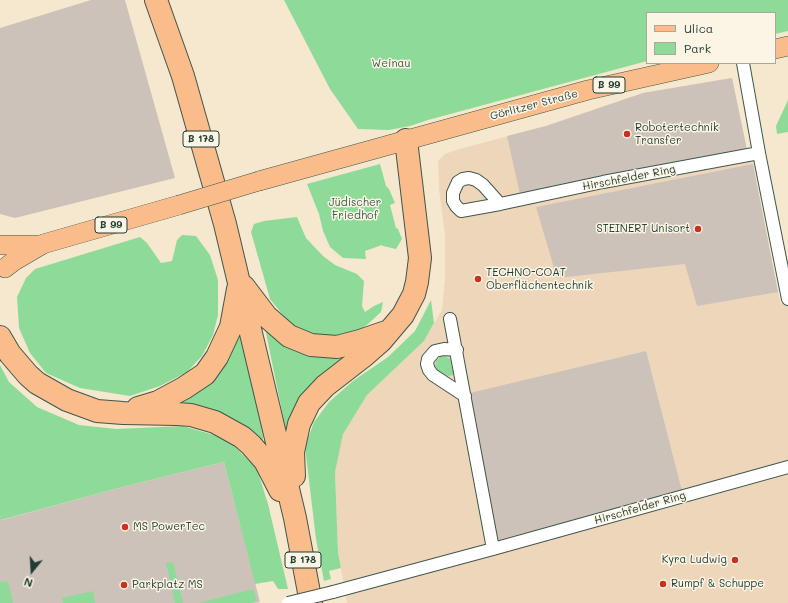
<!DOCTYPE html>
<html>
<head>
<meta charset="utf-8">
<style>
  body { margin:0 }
  #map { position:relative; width:788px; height:603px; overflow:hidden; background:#f5e8cf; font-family:Mali,sans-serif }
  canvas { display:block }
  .legend { position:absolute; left:646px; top:12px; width:130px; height:52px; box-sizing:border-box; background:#fcf5e5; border:1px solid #a4ab9e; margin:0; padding:5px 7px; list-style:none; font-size:12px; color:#1f3d34 }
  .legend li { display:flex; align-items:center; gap:8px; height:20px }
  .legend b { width:20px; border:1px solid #a4ab9e }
  .north { position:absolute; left:12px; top:551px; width:40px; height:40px; -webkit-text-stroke:3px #fcf5e5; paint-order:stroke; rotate:198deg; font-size:11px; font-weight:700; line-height:16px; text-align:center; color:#1f3d34 }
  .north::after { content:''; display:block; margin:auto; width:14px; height:18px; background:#1f3d34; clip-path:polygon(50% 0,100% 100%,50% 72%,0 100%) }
</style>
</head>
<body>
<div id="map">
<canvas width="788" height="603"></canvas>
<ul class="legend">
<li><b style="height:5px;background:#f9bc8a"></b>Ulica</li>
<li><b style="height:11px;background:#8edb99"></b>Park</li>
</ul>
<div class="north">N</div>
</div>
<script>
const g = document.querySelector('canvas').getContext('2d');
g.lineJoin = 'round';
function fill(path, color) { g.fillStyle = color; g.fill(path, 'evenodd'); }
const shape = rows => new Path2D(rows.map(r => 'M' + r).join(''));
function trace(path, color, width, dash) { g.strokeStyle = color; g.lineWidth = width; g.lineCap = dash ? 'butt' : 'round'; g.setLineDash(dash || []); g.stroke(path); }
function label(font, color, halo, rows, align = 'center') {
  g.font = font + ' Mali,sans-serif'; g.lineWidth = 3; g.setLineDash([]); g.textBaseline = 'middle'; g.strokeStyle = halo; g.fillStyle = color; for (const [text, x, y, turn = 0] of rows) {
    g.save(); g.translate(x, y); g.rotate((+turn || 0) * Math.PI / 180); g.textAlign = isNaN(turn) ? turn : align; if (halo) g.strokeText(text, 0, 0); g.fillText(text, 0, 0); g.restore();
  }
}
fill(shape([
  [732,78,747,150,753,164,778,292,781,304,788,302,788,603,347,603,338,552,335,472,342,434,367,395,424,341,442,310,445,279,445,235,439,189,438,161,445,154,456,150,546,126,643,93]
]), '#eed6bb');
fill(shape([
  [91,0,125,0,175,178,15,218,0,214,0,28],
  [732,78,747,150,520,194,507,136,546,126,643,93],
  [753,164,778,292,697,306,685,264,557,278,536,207],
  [646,351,682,491,498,540,470,393],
  [224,462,260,602,254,603,0,603,0,515,2,520,126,486]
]), '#ccc2b9');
fill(shape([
  [284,0,788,0,788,31,775,34,775,13,647,13,647,61,428,120,410,126,389,130,358,129,330,89],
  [788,100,788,132,777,134,776,126],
  [380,164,386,186,389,189,395,203,390,205,396,228,398,229,402,239,396,249,383,246,382,245,365,251,366,259,343,258,330,247,323,231,319,214,307,184],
  [297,217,306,238,323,256,335,265,357,274,364,281,362,306,365,312,374,306,383,302,381,312,368,324,355,333,330,336,306,333,291,325,270,299,251,232,254,224,264,221],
  [182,235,196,236,210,255,218,280,218,315,213,335,202,356,187,372,160,386,130,396,80,388,46,373,30,353,19,328,17,297,26,278,35,269,140,237,147,243,161,263,172,261,177,240],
  [431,300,434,323,424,341,367,395,343,434,335,472,338,552,341,568,329,571,331,579,324,581,316,539,305,447,314,422,329,402,353,381,388,357,415,331],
  [238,323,254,389,263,436,263,447,171,403],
  [265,328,362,348,289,431,286,431],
  [445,356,450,359,454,375,448,376,438,371,435,367,436,361,440,357],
  [0,365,9,382,37,407,79,425,116,429,183,426,214,435,233,445,257,469,268,504,288,589,278,589,273,581,255,584,224,462,126,486,1,520,0,515],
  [173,562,183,603,175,603,166,563],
  [8,581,13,603,0,603,0,582],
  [253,589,257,601,251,603,199,603],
  [93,591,95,603,63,603,62,598]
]), '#8edb99');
const street = shape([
  [743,63,759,153,788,299],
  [500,204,483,185,476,180,469,178,463,179,458,182,453,193,453,201,456,206,461,211,500,204,603,182,759,153],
  [450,319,493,549],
  [457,350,444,349,435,351,428,359,427,364,429,370,433,375,465,396],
  [333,592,493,549,788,467]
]);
const primary = shape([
  [775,49,788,46],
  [259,181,588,90,709,63],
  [0,245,38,245],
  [5,268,14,261,43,244,179,205]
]);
const highway = shape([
  [156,0,183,76,225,224,295,518,311,603],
  [244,287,266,316,289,336,311,345,337,347,360,341,386,332],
  [0,337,10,354,28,375,37,383,67,400,97,411,123,413,177,414,191,415,215,422,242,437,251,445,265,461,280,490],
  [138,408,158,402,184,388,205,374,217,357,231,327,238,289],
  [294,476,293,452,299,424,309,403,325,386,365,355,381,341,403,315,414,294,417,282,420,258,406,140]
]);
trace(street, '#3f574b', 14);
trace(primary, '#3f574b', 20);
trace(highway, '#3f574b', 24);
trace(street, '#fff', 12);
trace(primary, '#f9bc8a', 19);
trace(highway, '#f9bc8a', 22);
const streetBridge = shape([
  [288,603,333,592]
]);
const primaryBridge = shape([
  [179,205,259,181]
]);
trace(streetBridge, '#3f574b', 14, []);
trace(primaryBridge, '#3f574b', 20, []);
trace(streetBridge, '#fff', 12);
trace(primaryBridge, '#f9bc8a', 19);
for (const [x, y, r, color] of [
  [627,134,4,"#c8321e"],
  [698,229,4,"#c8321e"],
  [478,279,4,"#c8321e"],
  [125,527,4,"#c8321e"],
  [735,560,4,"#c8321e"],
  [663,584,4,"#c8321e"],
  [124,585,4,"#c8321e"]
]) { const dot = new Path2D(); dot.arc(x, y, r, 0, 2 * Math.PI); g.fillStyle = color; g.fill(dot); trace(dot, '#fcf5e5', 1.5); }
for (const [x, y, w] of [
  [609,85,32],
  [201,139,36],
  [111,225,32],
  [303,560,36]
]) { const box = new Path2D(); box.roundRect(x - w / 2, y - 8, w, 16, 3); g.fillStyle = '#fcf5e5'; g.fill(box); trace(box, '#1f3d34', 1); }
label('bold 10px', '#1f3d34', null, [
  ["B 99",609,85],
  ["B 178",201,139],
  ["B 99",111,225],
  ["B 178",303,560]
]);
label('11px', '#355d48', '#fcf5e5', [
  ["Weinau",391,64],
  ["Jüdischer",355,203],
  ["Friedhof",355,216]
]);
label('11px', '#1f3d34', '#fcf5e5', [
  ["Görlitzer Straße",534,105,-15],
  ["Hirschfelder Ring",629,178,-11],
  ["Hirschfelder Ring",640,508,-16]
]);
label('11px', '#1f3d34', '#fcf5e5', [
  ["Robotertechnik",635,128],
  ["Transfer",635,141],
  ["STEINERT Unisort",690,229,"right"],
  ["TECHNO-COAT",486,273],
  ["Oberflächentechnik",486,286],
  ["MS PowerTec",133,527],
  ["Kyra Ludwig",727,560,"right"],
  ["Rumpf & Schuppe",671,584],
  ["Parkplatz MS",132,585]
], 'left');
</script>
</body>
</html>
